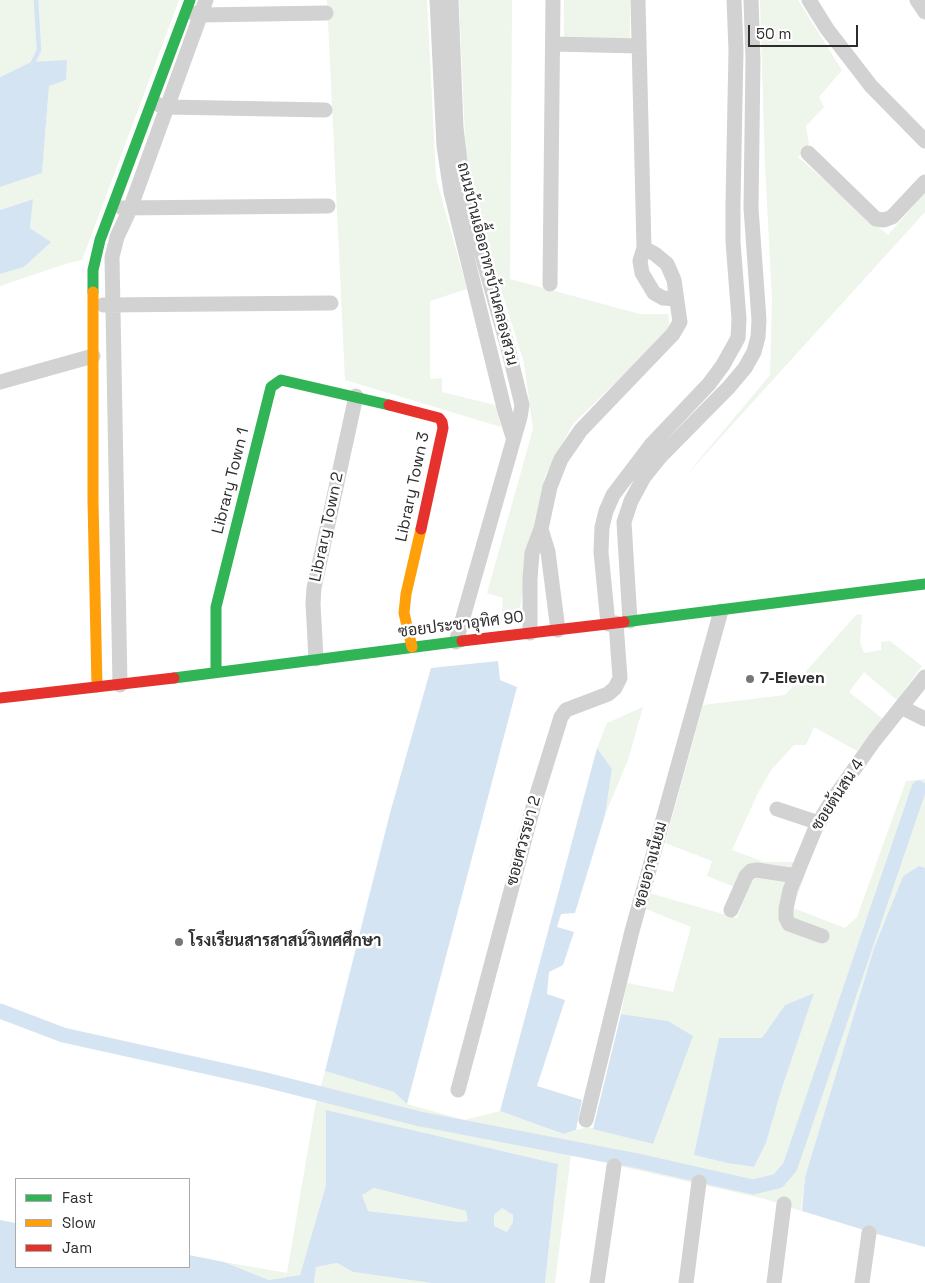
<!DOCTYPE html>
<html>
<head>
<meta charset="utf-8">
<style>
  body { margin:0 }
  #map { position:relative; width:925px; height:1283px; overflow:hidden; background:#fff; font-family:"Space Grotesk",sans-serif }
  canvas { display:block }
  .legend { position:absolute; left:15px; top:1178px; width:175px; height:90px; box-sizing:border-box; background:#fff; border:1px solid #ababab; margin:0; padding:6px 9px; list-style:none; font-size:15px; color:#2d2d2d }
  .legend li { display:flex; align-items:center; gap:10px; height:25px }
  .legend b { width:25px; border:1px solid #ababab }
  .scale { position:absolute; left:748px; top:25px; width:110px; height:22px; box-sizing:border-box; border:2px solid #2d2d2d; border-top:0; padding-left:6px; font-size:15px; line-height:18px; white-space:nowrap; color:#2d2d2d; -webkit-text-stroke:4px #fff; paint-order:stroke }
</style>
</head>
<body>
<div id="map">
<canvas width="925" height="1283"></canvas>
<ul class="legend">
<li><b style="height:6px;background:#30b455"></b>Fast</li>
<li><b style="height:6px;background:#ff9f0a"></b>Slow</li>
<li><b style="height:6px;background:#e5322d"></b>Jam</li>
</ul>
<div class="scale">50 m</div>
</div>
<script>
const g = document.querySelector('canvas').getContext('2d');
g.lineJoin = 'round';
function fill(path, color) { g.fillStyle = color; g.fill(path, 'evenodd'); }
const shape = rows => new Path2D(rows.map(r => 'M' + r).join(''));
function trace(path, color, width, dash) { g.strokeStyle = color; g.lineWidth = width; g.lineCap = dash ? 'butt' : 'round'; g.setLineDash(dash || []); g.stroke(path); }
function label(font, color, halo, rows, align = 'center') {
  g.font = font + ' "Space Grotesk",Sarabun,sans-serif'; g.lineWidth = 5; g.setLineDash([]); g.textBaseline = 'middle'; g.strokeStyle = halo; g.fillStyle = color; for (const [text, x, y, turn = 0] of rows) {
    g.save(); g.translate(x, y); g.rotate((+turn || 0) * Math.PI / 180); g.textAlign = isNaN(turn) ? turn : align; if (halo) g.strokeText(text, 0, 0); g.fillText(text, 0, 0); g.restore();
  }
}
fill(shape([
  [0,0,179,0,82,260,65,264,0,286,0,274,24,267,50,242,30,228,32,199,0,210,0,187,42,173,49,86,31,62,0,77],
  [327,0,427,0,436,178,467,289,430,301,430,379,442,378,442,392,495,405,501,427,345,380],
  [459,0,512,0,510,279,640,314,668,314,670,330,573,424,545,476,518,618,501,623,503,598,487,593,533,429,524,363,482,228,466,159],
  [564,0,630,0,630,38,564,38],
  [760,0,798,0,842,70,819,97,824,107,806,126,809,144,798,157,888,235,925,192,925,212,683,479,770,375,772,299,765,165],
  [862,614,860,643,864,653,881,650,881,642,890,641,922,666,897,700,864,672,849,692,883,719,857,751,814,727,806,745,794,745,771,770,757,795,732,850,764,862,793,862,807,869,793,908,845,928,857,917,906,781,925,779,925,868,919,866,903,876,874,948,805,1177,801,1211,765,1199,571,1155,555,1283,545,1283,558,1164,326,1110,326,1185,300,1275,269,1280,224,1262,287,1273,315,1108,325,1071,394,1092,407,1104,464,1120,500,1111,562,1134,588,1127,653,1144,668,1021,621,1014,627,983,673,992,691,927,646,909,649,893,737,918,747,892,707,876,712,861,665,843,703,705,785,695,856,615],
  [814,993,781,1091,766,1143,754,1167,727,1163,694,1155,762,1039,785,1005],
  [643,707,628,760,605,815,612,769,597,748,607,723],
  [374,1188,466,1211,469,1221,460,1222,368,1211,362,1195],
  [502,1208,513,1215,513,1222,507,1232,494,1226,494,1215],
  [337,1263,353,1272,432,1283,314,1283,316,1267]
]), '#eef5ea');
fill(shape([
  [67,60,66,80,49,86,42,173,0,187,0,77,31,62],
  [33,199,30,228,51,242,24,267,0,274,0,210],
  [498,661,500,680,517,687,407,1104,394,1092,325,1071,390,813,431,668],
  [597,748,612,769,605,815,575,913,561,914,557,927,574,932,563,965,549,972,547,994,565,1000,537,1086,582,1100,576,1130,563,1134,500,1111],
  [919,866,925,868,925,1247,877,1234,802,1211,805,1177,874,948,903,876],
  [814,993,781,1091,766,1143,754,1167,727,1163,694,1155,719,1038,762,1038,785,1005],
  [621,1014,668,1021,693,1036,653,1144,593,1129],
  [326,1110,558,1164,545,1283,432,1283,353,1272,337,1263,316,1267,314,1283,0,1283,0,1220,16,1223,16,1267,189,1267,189,1255,224,1262,269,1280,300,1275,326,1185],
  [374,1188,466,1211,468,1221,460,1222,368,1211,362,1195],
  [502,1208,513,1215,513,1222,507,1232,494,1226,494,1215]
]), '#d5e4f2');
trace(shape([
  [31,67,39,50,36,0]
]), '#d5e4f2', 4.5);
trace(shape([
  [0,1011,63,1035,262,1079,420,1119,638,1161,753,1187,778,1181,790,1167,919,788]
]), '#d5e4f2', 15);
trace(shape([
  [437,0,444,146,451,192,505,412,513,437],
  [451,0,456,127,461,171,470,212,508,348,522,405,520,417,456,642],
  [638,0,644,248,640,261,642,273,654,293,663,298,676,299],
  [809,0,827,29,871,86,925,141],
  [917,0,925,12],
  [193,13,201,15,326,13],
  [553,44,639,46],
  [159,105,167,107,325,110],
  [808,153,876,219,884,220,892,217,925,182],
  [122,208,328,206],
  [550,284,553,0],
  [103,305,331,303],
  [0,382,93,356],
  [541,529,548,552,558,630],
  [630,621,624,522,631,501,644,477,660,457,729,387,745,368,754,352,758,337,759,320,751,208,753,60,751,0],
  [608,624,601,552,602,527,606,511,613,495,651,445,709,384,723,365,738,338,739,319,733,242,733,203,736,50,734,0],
  [530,633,530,579,532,553,541,529,550,487,561,459,581,430,673,334,680,322,674,280,667,264,655,254,644,248],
  [316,659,313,603,314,588,356,396],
  [120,685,112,257,117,237,130,209,206,0],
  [901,707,925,719],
  [777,809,819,823],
  [731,910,746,876,751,871,757,870,796,876],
  [822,936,789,924,786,918,786,909,790,890,816,827,831,802,874,741,925,677],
  [458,1090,534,804,561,717,566,710,608,694,615,688,620,678,616,623],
  [586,1120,632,931,721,611],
  [597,1283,614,1166],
  [686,1283,699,1182],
  [774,1283,784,1204],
  [862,1283,869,1233]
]), '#d2d2d2', 15);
trace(shape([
  [93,292,93,270,100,240,190,0],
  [624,622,925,584],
  [216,672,216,607,271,387,281,380,389,405],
  [174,678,462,641]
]), '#30b455', 11);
trace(shape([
  [93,292,93,501,97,687],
  [412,647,404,613,406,594,421,529]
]), '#ff9f0a', 11);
trace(shape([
  [389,405,439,418,442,422,443,428,421,529],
  [462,641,624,622],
  [0,698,174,678]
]), '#e5322d', 11);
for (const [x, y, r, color] of [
  [750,679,5,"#767676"],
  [179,942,5,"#767676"]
]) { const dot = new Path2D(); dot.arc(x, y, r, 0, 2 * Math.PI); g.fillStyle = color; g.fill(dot); trace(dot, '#fff', 2); }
label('16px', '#2d2d2d', '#fff', [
  ["ถนนบ้านเอื้ออาทรบ้านคลองสวน",487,264,76],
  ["Library Town 1",231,481,-76],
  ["Library Town 3",413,487,-78],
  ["Library Town 2",327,527,-78],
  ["ซอยประชาอุทิศ 90",461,625,-7],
  ["ซอยต้นสน 4",838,795,-57],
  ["ซอยศวรรยา 2",524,841,-75],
  ["ซอยอาจเนียม",651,865,-75]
]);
label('bold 16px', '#2d2d2d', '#fff', [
  ["7-Eleven",760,679],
  ["โรงเรียนสารสาสน์วิเทศศึกษา",189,942]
], 'left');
</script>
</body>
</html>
